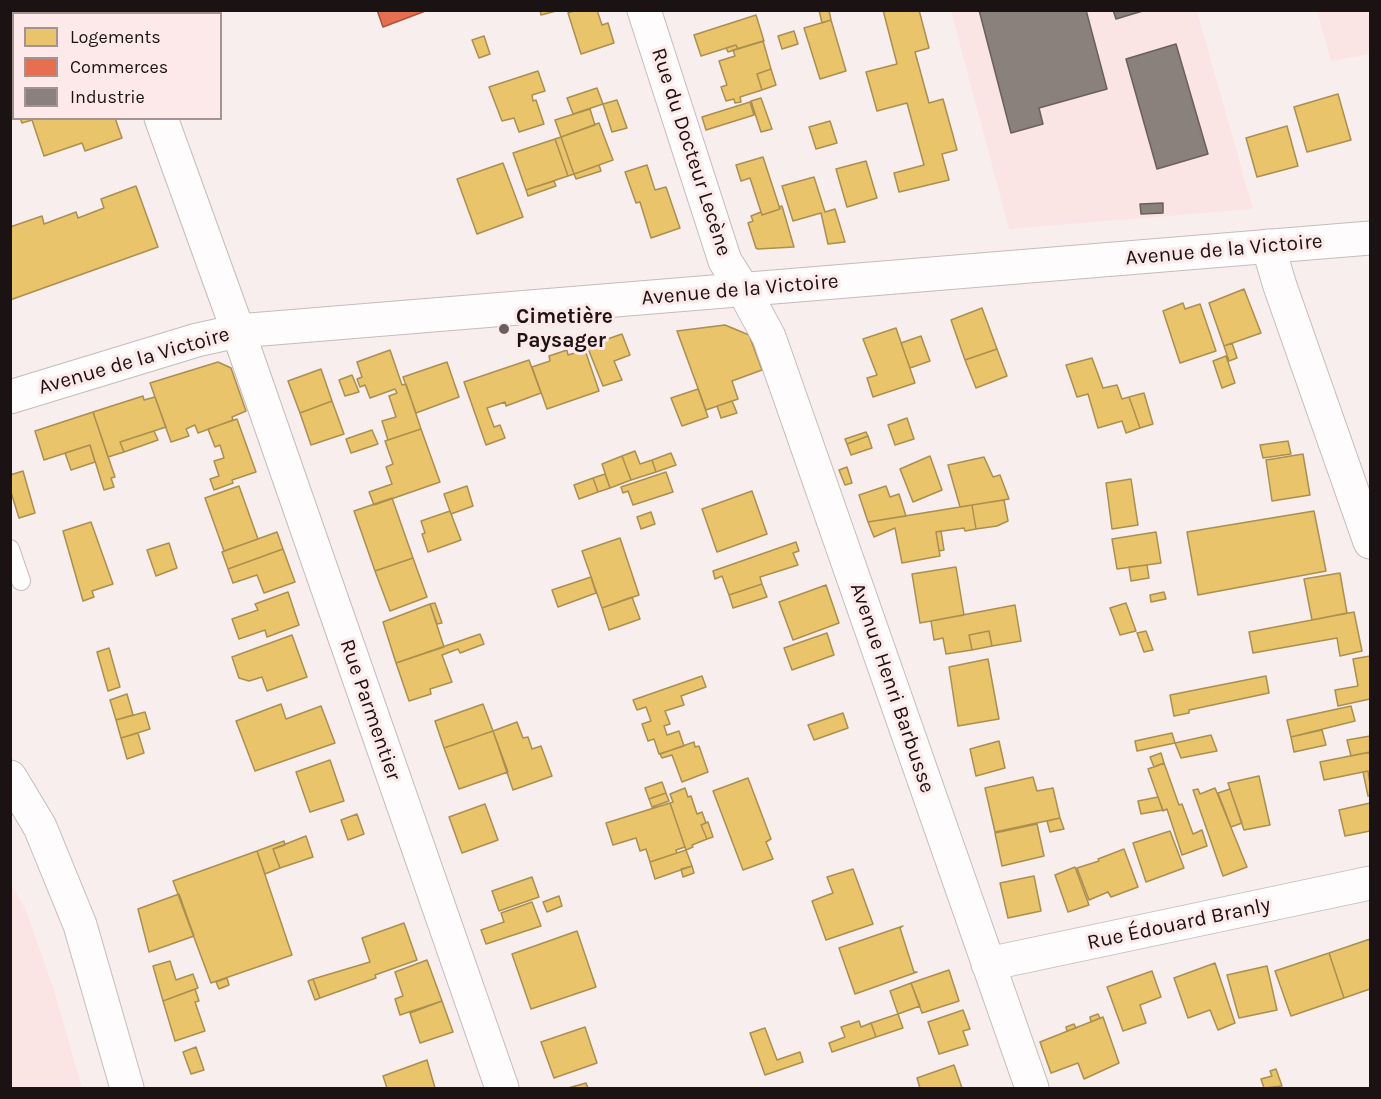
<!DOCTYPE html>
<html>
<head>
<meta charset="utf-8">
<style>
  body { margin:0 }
  #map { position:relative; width:1381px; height:1099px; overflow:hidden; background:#f8eeee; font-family:Karla,sans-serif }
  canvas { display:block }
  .frame { position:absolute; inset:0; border:12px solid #1b1213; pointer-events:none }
  .legend { position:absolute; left:12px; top:12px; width:210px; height:108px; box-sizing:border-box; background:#fde9e9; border:2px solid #a39393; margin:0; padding:8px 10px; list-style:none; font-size:18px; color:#1b1213 }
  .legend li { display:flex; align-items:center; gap:12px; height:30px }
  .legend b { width:30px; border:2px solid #a39393 }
</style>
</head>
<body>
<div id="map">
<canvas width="1381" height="1099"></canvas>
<div class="frame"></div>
<ul class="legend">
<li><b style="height:16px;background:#e9c46a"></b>Logements</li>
<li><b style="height:16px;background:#e76f51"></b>Commerces</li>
<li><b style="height:16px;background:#8a817c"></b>Industrie</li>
</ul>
</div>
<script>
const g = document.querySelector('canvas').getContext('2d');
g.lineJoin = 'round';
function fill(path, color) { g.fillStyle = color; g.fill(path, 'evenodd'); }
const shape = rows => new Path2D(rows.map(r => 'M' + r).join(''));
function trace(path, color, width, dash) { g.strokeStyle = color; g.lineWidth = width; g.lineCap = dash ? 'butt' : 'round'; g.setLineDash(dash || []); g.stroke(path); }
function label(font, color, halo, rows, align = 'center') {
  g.font = font + ' Karla,sans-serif'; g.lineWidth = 6; g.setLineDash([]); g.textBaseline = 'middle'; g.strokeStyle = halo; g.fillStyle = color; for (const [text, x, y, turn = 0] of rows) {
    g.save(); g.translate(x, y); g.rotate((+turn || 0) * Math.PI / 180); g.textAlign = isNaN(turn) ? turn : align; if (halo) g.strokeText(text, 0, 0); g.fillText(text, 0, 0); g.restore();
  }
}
fill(shape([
  [951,11,1197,11,1253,209,1009,229],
  [1317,11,1370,11,1370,54,1331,61],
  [10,883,26,910,54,990,82,1088,11,1088]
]), '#fbe4e4');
const homes = shape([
  [10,10,58,10,59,14,14,14,14,74,10,65,10,10],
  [540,10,556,10,556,11,541,15,540,10],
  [576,10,597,10,602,25,608,23,614,43,581,54,568,13,576,10],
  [819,10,829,10,831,20,822,23,819,10],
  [883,10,919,10,929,48,915,52,929,103,943,99,957,150,942,154,949,180,899,192,894,173,924,165,907,103,877,111,866,72,897,64,883,10],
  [756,15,764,41,738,49,736,45,701,56,694,35,756,15],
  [831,20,846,71,820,79,804,28,831,20],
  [794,31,798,44,782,49,778,36,794,31],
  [484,36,490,54,479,58,472,40,484,36],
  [763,41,771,69,757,74,762,90,740,97,741,102,735,103,734,99,726,101,721,87,727,85,719,61,735,56,733,50,763,41],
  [736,45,738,49,728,52,726,48,736,45],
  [771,69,776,85,762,90,757,74,771,69],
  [538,71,545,91,532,95,533,101,536,100,544,124,519,132,514,118,502,121,489,87,538,71],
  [14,74,14,99,10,91,10,75,14,74],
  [597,88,603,104,573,114,567,98,597,88],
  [1338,94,1351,140,1307,152,1294,107,1338,94],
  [761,98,772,129,761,132,751,101,761,98],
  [617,100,627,128,612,132,603,104,617,100],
  [750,102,754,115,706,130,702,117,750,102],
  [590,109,595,125,561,137,555,120,590,109],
  [20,118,115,118,122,138,85,151,82,143,44,156,32,120,22,123,20,118],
  [830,121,837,143,816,149,809,127,830,121],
  [599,123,613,160,574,174,561,137,599,123],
  [1287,126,1298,166,1257,177,1246,138,1287,126],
  [561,137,574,174,568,176,555,139,561,137],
  [555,139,568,176,526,190,513,153,555,139],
  [763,157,780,209,762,215,750,178,741,181,736,165,763,157],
  [866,161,877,198,847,207,836,169,866,161],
  [503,163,523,217,477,234,457,179,503,163],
  [599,165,601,171,576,179,574,174,599,165],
  [647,165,655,190,666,187,680,228,651,238,640,202,636,203,625,172,647,165],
  [814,177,825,212,835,209,845,242,828,244,821,213,793,221,782,186,814,177],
  [554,181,556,186,528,196,526,190,554,181],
  [136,186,158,247,10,300,10,227,42,216,44,224,76,212,78,218,104,208,101,199,136,186],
  [782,206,794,247,758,249,756,248,748,223,753,221,751,216,761,212,762,215,780,209,779,207,782,206],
  [1244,289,1261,333,1224,346,1209,303,1244,289],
  [1183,303,1185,309,1200,304,1216,351,1180,363,1163,311,1183,303],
  [982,308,997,349,965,360,951,320,982,308],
  [725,325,749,335,762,370,732,381,738,399,706,410,677,331,725,325],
  [896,328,915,383,873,397,867,378,877,375,863,339,896,328],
  [622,334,630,355,614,361,622,380,603,386,587,346,622,334],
  [921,336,930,361,910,368,901,343,921,336],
  [1232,343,1237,358,1229,361,1224,346,1232,343],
  [997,349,1007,376,976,388,965,360,997,349],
  [390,350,402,385,406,384,421,429,388,440,382,421,396,417,389,396,397,393,395,389,370,398,365,385,360,387,357,379,362,377,357,362,390,350],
  [567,350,568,355,585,350,599,391,547,409,532,367,550,361,549,356,567,350],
  [1226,356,1235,383,1222,388,1213,361,1226,356],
  [1092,358,1103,388,1117,385,1122,399,1129,397,1140,428,1126,433,1122,421,1098,428,1088,394,1077,397,1066,365,1092,358],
  [529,360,541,393,506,406,505,402,487,408,494,427,500,425,505,438,486,445,464,382,529,360],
  [218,362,231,368,246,411,232,417,233,420,198,433,195,425,186,429,189,436,171,442,150,383,218,362],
  [447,362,459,397,416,413,403,377,447,362],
  [321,369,332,401,300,413,288,381,321,369],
  [352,375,359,392,345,396,339,380,352,375],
  [698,389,708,417,682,426,671,398,698,389],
  [1144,393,1153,424,1140,428,1129,397,1144,393],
  [143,396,144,400,155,397,166,427,120,442,124,452,108,457,93,412,143,396],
  [332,401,344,434,311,445,300,413,332,401],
  [732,401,737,413,721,418,717,406,732,401],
  [93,412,115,477,111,478,114,487,104,490,90,445,44,460,35,431,93,412],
  [907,418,914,439,895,445,888,425,907,418],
  [237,419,256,472,232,480,233,483,214,490,210,479,219,476,214,461,224,458,220,445,215,447,208,429,237,419],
  [421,429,440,482,374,505,369,492,392,484,386,467,393,464,385,441,421,429],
  [372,430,378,444,351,453,346,439,372,430],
  [154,431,158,440,124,452,120,442,154,431],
  [866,432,868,436,847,444,845,439,866,432],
  [868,436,872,448,851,455,847,444,868,436],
  [1288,441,1291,454,1263,458,1260,445,1288,441],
  [90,445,95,462,71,470,65,453,90,445],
  [635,451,640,464,652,460,656,472,631,480,622,456,635,451],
  [671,453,676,465,656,472,652,460,671,453],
  [1303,454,1310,495,1272,501,1266,460,1303,454],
  [622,456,631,480,610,488,602,464,622,456],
  [930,456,942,490,913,502,900,469,930,456],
  [984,457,993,477,1000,475,1009,499,960,507,948,465,984,457],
  [847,467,852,483,845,485,839,470,847,467],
  [23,471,35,513,19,518,10,489,10,475,23,471],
  [666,472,673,492,633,505,628,491,623,493,621,487,666,472],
  [605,474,610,488,598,492,593,478,605,474],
  [593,478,598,492,579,499,574,485,593,478],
  [1131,479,1138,525,1112,529,1106,483,1131,479],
  [239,486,258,539,224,551,205,498,239,486],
  [467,486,473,506,451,514,444,494,467,486],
  [886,486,890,497,899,494,906,516,868,522,859,495,886,486],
  [752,491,767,534,717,552,702,509,752,491],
  [392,498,413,558,375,571,354,511,392,498],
  [1004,500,1008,521,997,526,976,529,972,505,1004,500],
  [972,505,976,529,965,531,964,528,936,532,940,556,902,563,895,528,874,537,868,522,972,505],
  [450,511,461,540,428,552,422,534,425,533,421,521,450,511],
  [1314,511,1326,571,1198,595,1187,532,1314,511],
  [651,512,655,524,641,529,637,517,651,512],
  [91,522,113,584,92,591,94,597,83,601,63,531,91,522],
  [941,531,944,550,939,551,936,532,941,531],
  [277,532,283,549,228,569,222,552,277,532],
  [1156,532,1161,563,1117,569,1112,539,1156,532],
  [620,538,639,595,602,608,582,551,620,538],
  [796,542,799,551,793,553,798,565,760,577,762,584,729,595,722,576,715,579,713,571,796,542],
  [169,543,177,568,156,576,147,550,169,543],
  [283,549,295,582,264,593,257,575,233,583,228,569,283,549],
  [413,558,427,597,390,611,375,571,413,558],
  [1147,565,1149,578,1131,581,1129,567,1147,565],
  [956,567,964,615,920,623,912,574,956,567],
  [1340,573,1347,613,1312,620,1304,579,1340,573],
  [591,577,596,593,558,607,552,590,591,577],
  [762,584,767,597,733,608,729,595,762,584],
  [826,585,839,623,793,640,779,602,826,585],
  [288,592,299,625,267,637,265,630,239,639,232,619,258,610,255,604,288,592],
  [1164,592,1166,599,1151,602,1150,595,1164,592],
  [632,597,640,619,609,630,602,608,632,597],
  [435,603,442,623,437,624,430,604,435,603],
  [1126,603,1136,631,1120,635,1110,608,1126,603],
  [430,604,444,647,396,663,383,622,430,604],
  [1015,605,1021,641,992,646,989,631,969,635,972,650,946,654,943,638,934,640,931,621,1015,605],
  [1354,612,1362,651,1340,656,1337,638,1253,653,1249,632,1354,612],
  [989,631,992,646,972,650,969,635,989,631],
  [1146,631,1153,650,1144,652,1137,633,1146,631],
  [827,633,834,655,792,670,784,648,827,633],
  [480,634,484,644,460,653,458,649,442,655,452,682,430,689,431,694,409,701,396,663,480,634],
  [292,635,307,677,267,691,262,677,249,681,239,678,232,657,292,635],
  [109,648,120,687,108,691,97,652,109,648],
  [1370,656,1370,699,1338,706,1335,690,1358,686,1353,659,1370,656],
  [988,659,999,719,958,726,949,667,988,659],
  [702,676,706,687,681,696,684,705,665,711,670,724,664,726,667,735,679,731,684,746,659,754,654,739,648,741,642,724,651,721,646,707,637,710,633,700,702,676],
  [1266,676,1269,693,1189,710,1189,713,1174,716,1170,695,1266,676],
  [127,694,133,715,116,720,110,700,127,694],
  [281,704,286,719,321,706,335,743,255,771,236,721,281,704],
  [483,704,493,731,444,748,435,721,483,704],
  [1351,706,1355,721,1291,737,1287,720,1351,706],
  [145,712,150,729,121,738,116,720,145,712],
  [843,713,848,728,814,740,808,725,843,713],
  [517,722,523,738,528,737,532,749,541,746,552,776,513,790,493,731,517,722],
  [1322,730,1326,745,1294,752,1291,737,1322,730],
  [493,731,508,772,459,789,444,748,493,731],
  [138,733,144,753,127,759,121,738,138,733],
  [1172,733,1175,743,1137,751,1135,741,1172,733],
  [1211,735,1217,751,1181,758,1175,743,1211,735],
  [1370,736,1370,752,1351,756,1347,740,1370,736],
  [999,741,1005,768,976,776,970,749,999,741],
  [694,742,695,747,699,746,708,772,682,782,672,755,662,758,660,754,694,742],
  [1161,753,1164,763,1154,767,1150,757,1161,753],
  [1365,753,1370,753,1370,784,1368,771,1324,780,1320,762,1365,753],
  [330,760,344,801,310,812,296,772,330,760],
  [1164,763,1179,805,1182,804,1193,834,1202,830,1207,846,1182,855,1167,809,1163,811,1148,769,1164,763],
  [1368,771,1370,784,1370,796,1368,796,1363,772,1368,771],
  [1259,776,1270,825,1244,830,1228,783,1259,776],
  [1033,777,1037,791,1053,788,1060,818,995,832,985,788,1033,777],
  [748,778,771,839,766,842,773,859,743,870,713,791,748,778],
  [662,782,666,793,649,799,645,788,662,782],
  [685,788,688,797,691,796,697,814,702,812,706,823,701,825,707,839,692,845,693,847,686,850,670,803,673,802,670,794,685,788],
  [1215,788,1247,867,1223,876,1193,790,1198,789,1200,794,1215,788],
  [1230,789,1242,823,1231,827,1218,793,1230,789],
  [666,793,669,801,652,807,649,799,666,793],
  [1158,797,1163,810,1141,814,1138,801,1158,797],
  [670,803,685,847,676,850,677,853,650,862,646,849,640,851,636,838,613,845,606,823,670,803],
  [1370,803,1370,831,1345,836,1339,810,1370,803],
  [485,804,498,840,462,853,449,817,485,804],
  [357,814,364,834,348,840,341,820,357,814],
  [1060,818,1064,829,1050,832,1047,821,1060,818],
  [708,822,713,837,707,839,701,825,708,822],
  [1037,824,1044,856,1002,866,995,833,1037,824],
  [1170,831,1184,868,1146,882,1133,843,1170,831],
  [306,836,313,857,280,868,273,849,306,836],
  [284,841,285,845,273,849,280,868,265,874,257,851,284,841],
  [1124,849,1138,887,1111,897,1108,892,1089,900,1077,868,1099,861,1098,859,1124,849],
  [686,850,692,866,655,879,650,862,686,850],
  [257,851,292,955,211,983,173,881,257,851],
  [692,866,694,873,683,877,681,869,692,866],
  [1075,867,1089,905,1068,912,1055,875,1075,867],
  [853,869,873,924,826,940,812,901,833,893,827,877,853,869],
  [1034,876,1041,911,1008,918,1000,883,1034,876],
  [532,877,539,897,499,911,492,891,532,877],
  [179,894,194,936,149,952,138,909,179,894],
  [559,896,562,906,547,912,543,902,559,896],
  [532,902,541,926,486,944,481,930,504,922,501,913,532,902],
  [404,923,417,960,375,975,376,978,320,998,313,979,370,962,362,938,404,923],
  [903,926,900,928,914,972,917,972,855,994,839,948,903,926],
  [577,931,596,987,531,1009,512,954,577,931],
  [1370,939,1370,989,1344,998,1329,953,1370,939],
  [1329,953,1344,998,1291,1016,1275,971,1329,953],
  [427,960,442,1001,400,1015,395,999,403,996,395,972,427,960],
  [170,961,176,980,193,974,198,988,163,1001,153,966,170,961],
  [1215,963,1235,1023,1218,1030,1210,1010,1188,1018,1174,978,1215,963],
  [1267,966,1277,1010,1239,1018,1227,975,1267,966],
  [949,970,959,1001,922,1013,911,983,949,970],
  [1152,971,1161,997,1140,1005,1146,1023,1123,1031,1107,987,1152,971],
  [227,978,229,985,219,989,216,982,227,978],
  [313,979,320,998,315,1000,308,981,313,979],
  [911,983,920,1006,898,1014,890,991,911,983],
  [195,989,199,1001,195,1002,205,1031,175,1041,163,1001,195,989],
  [442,1001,453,1032,420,1043,410,1013,442,1001],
  [963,1010,970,1029,963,1031,968,1045,939,1054,928,1022,963,1010],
  [898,1014,903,1028,876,1037,871,1023,898,1014],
  [1098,1014,1100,1018,1091,1022,1090,1017,1098,1014],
  [1103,1017,1119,1063,1084,1079,1078,1063,1051,1073,1040,1042,1103,1017],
  [859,1021,861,1027,871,1023,876,1037,832,1052,829,1043,845,1037,841,1027,859,1021],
  [1074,1024,1076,1028,1067,1031,1066,1027,1074,1024],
  [585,1027,597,1063,554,1078,541,1042,585,1027],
  [765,1028,777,1060,800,1052,803,1062,765,1075,750,1033,765,1028],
  [196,1047,204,1070,191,1074,183,1052,196,1047],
  [427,1060,435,1088,387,1088,383,1076,427,1060],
  [954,1065,962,1088,920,1088,917,1078,954,1065],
  [1276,1069,1282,1086,1264,1088,1261,1079,1272,1076,1270,1071,1276,1069],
  [586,1083,588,1088,568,1088,586,1083]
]);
fill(homes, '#e9c46a');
trace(homes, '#ab8f50', 1.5);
const shops = shape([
  [377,10,428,10,383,27,377,10]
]);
fill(shops, '#e76f51');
trace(shops, '#aa533e', 1.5);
const industry = shape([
  [979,10,1086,10,1107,89,1039,108,1043,124,1011,133,979,10],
  [1113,10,1146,10,1116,19,1113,10],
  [1176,44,1208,154,1157,169,1126,59,1176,44],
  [1163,203,1163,213,1141,214,1140,204,1163,203]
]);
fill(industry, '#8a817c');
trace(industry, '#69605c', 1.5);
const lane = shape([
  [10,549,21,581]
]);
const street = shape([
  [121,10,122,14],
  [644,10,725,261,744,291,769,337,1032,1088],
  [161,118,238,331,502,1088],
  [1268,246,1280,286,1370,542],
  [988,964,1370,883]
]);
const secondary = shape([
  [10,397,197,340,238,331,1370,238],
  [10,777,40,827,80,925,127,1088]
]);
trace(lane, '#c5bcbc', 20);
trace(street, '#c5bcbc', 35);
trace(secondary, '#c5bcbc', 35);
trace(lane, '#fefcfc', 18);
trace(street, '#fefcfc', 33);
trace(secondary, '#fefcfc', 33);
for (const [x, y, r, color] of [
  [504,329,6,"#685f60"]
]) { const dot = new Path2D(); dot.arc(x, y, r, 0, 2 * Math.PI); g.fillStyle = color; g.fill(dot); trace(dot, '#fde9e9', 2); }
label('21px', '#1b1213', '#fde9e9', [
  ["Rue du Docteur Lecène",691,152,72],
  ["Avenue de la Victoire",1224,250,-5],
  ["Avenue de la Victoire",740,290,-5],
  ["Avenue de la Victoire",134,361,-16],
  ["Avenue Henri Barbusse",892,688,71],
  ["Rue Parmentier",370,710,71],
  ["Rue Édouard Branly",1179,924,-12]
]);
label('bold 21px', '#1b1213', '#fde9e9', [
  ["Cimetière",516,317],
  ["Paysager",516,341]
], 'left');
</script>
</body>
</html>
